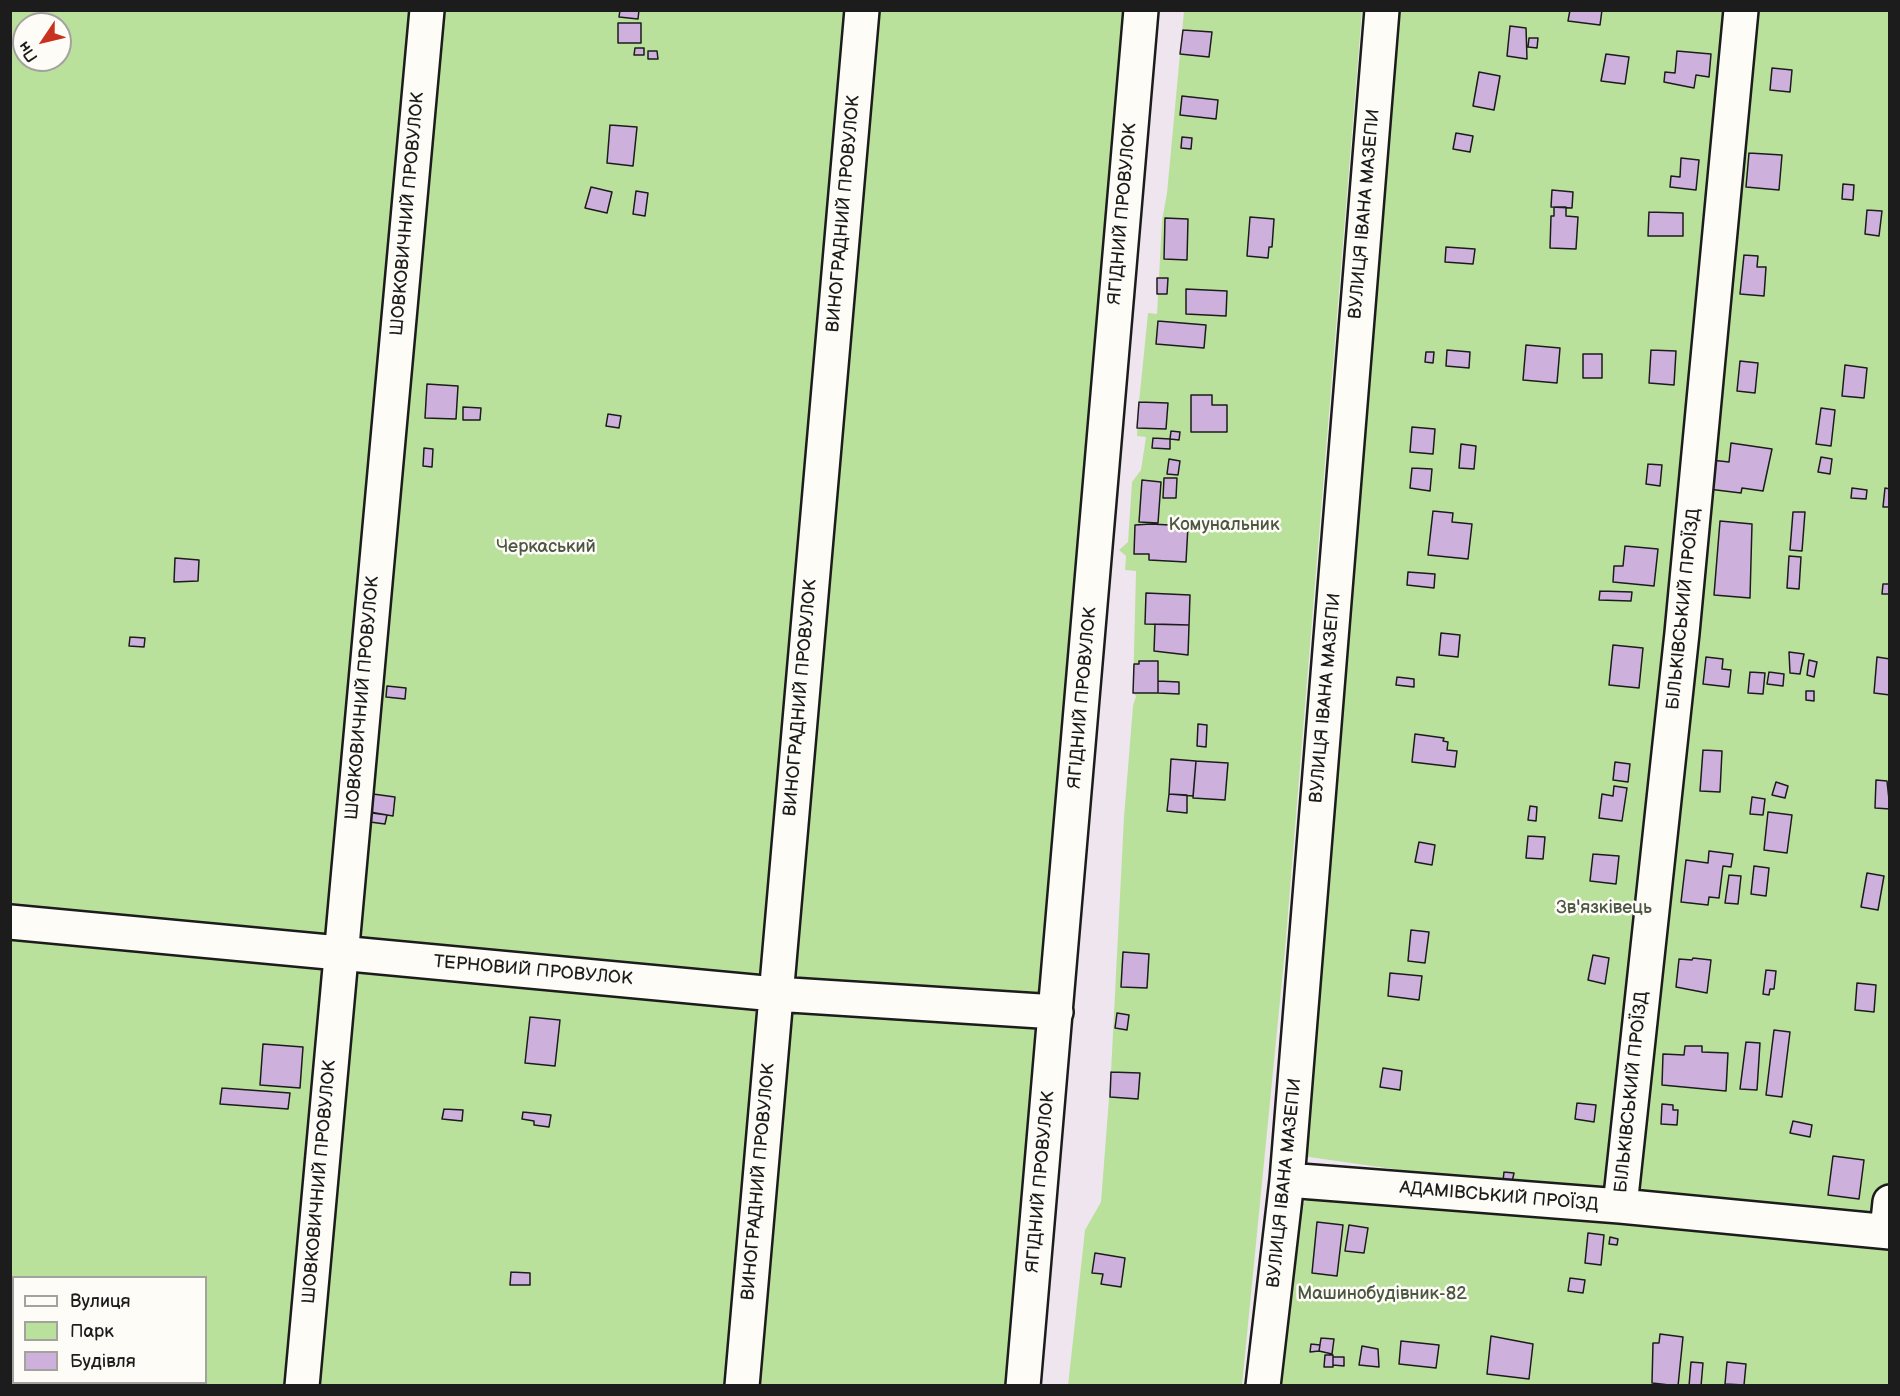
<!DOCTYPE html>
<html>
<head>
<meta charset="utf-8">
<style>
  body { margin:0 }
  #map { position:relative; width:1900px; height:1396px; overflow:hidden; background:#efe5ef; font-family:"Balsamiq Sans",sans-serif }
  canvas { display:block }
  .frame { position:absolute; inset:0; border:12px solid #1c1c1c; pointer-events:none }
  .legend { position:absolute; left:12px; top:1276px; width:195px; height:108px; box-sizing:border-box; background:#fdfcf7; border:2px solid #a3a29f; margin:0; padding:8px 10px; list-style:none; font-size:18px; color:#1c1c1c }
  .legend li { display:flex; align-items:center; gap:12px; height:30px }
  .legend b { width:30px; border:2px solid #a3a29f }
  .north { position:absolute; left:12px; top:12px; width:60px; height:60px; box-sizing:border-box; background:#fdfcf7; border:2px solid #a3a29f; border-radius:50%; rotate:235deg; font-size:16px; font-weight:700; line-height:24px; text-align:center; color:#1c1c1c }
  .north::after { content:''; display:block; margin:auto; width:21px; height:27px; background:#c8321e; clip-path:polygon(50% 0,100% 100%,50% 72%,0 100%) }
</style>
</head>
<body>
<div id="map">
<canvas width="1900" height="1396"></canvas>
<div class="frame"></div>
<ul class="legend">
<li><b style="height:8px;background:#fdfcf7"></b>Вулиця</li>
<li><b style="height:16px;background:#bae19c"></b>Парк</li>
<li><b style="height:16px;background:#ceb0dd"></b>Будівля</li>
</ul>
<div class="north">Пн</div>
</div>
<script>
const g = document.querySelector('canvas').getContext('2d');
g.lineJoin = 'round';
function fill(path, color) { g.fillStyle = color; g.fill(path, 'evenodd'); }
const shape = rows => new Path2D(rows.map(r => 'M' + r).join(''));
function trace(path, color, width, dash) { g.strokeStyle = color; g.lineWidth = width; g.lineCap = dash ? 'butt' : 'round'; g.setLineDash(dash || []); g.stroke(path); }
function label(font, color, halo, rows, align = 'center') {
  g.font = font + ' "Balsamiq Sans",sans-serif'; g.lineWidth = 5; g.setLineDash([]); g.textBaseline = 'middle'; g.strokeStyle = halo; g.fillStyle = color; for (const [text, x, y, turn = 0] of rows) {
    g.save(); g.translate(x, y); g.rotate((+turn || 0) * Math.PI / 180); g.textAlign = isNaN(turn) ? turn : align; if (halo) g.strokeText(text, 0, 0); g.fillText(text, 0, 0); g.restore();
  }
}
fill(shape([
  [10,11,1129,11,1013,1385,11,1385],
  [24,24,60,24,60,60,24,60],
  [14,1278,206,1278,206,1382,14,1382],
  [1184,11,1362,11,1285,950,1242,1385,1068,1386,1085,1230,1101,1202,1111,1072,1124,817,1133,706,1136,696,1133,693,1136,571,1125,570,1126,556,1119,550,1128,542,1132,482,1141,470,1146,437,1137,436,1139,402,1148,313,1157,314,1162,221,1167,193],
  [1396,11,1889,11,1889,1222,1491,1183,1302,1156],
  [1316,1195,1889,1246,1889,1385,1278,1386,1299,1205]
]), '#bae19c');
const building = shape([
  [620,10,639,10,638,19,619,17,620,10],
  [1570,10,1602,10,1600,25,1568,21,1570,10],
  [618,23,641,23,641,43,618,43,618,23],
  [1510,26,1526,28,1527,59,1507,56,1510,26],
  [1183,30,1212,32,1209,57,1180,54,1183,30],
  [1529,38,1538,38,1537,48,1528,47,1529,38],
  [635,48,644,48,644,55,634,55,635,48],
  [648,51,657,51,658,59,648,59,648,51],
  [1677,51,1711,54,1709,77,1696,75,1694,88,1664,82,1665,72,1675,73,1677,51],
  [1606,54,1629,57,1625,84,1601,81,1606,54],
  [1772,68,1792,70,1790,92,1770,90,1772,68],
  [1479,72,1500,76,1494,110,1473,106,1479,72],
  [1182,96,1218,100,1216,119,1180,115,1182,96],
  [610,125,637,127,633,166,607,163,610,125],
  [1456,133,1473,136,1470,152,1453,149,1456,133],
  [1182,137,1192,138,1191,149,1181,148,1182,137],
  [1749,153,1782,155,1779,190,1746,187,1749,153],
  [1681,158,1699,160,1696,190,1670,187,1671,176,1680,177,1681,158],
  [1843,184,1854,185,1853,200,1842,199,1843,184],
  [591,187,612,192,607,213,585,208,591,187],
  [1552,190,1573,192,1572,208,1551,207,1552,190],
  [636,191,648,193,645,216,633,214,636,191],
  [1554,207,1566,207,1566,216,1578,217,1576,249,1550,248,1551,216,1554,216,1554,207],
  [1867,210,1882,211,1879,236,1865,234,1867,210],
  [1649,212,1683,213,1683,236,1648,236,1649,212],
  [1250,217,1274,219,1272,247,1269,247,1268,258,1247,256,1250,217],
  [1165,218,1188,219,1187,260,1164,259,1165,218],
  [1446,247,1475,249,1473,264,1445,262,1446,247],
  [1744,255,1758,256,1757,267,1766,267,1764,296,1740,294,1744,255],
  [1157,278,1168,278,1167,294,1157,294,1157,278],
  [1186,289,1227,291,1226,316,1186,314,1186,289],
  [1158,321,1206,325,1204,348,1156,344,1158,321],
  [1526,345,1560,348,1557,383,1523,380,1526,345],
  [1447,350,1470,352,1469,368,1446,366,1447,350],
  [1651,350,1676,351,1674,385,1649,383,1651,350],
  [1426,352,1434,352,1433,363,1425,362,1426,352],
  [1583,354,1602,354,1602,378,1583,378,1583,354],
  [1740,361,1758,363,1755,393,1737,391,1740,361],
  [1845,365,1867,368,1864,398,1842,396,1845,365],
  [427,384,458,386,456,419,425,418,427,384],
  [1191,395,1212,395,1212,405,1227,405,1227,432,1191,432,1191,395],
  [1139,402,1168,403,1166,429,1137,428,1139,402],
  [463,407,481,408,480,420,463,420,463,407],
  [1821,408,1835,410,1831,446,1816,444,1821,408],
  [608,414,621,416,619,428,606,426,608,414],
  [1412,427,1435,429,1433,454,1410,452,1412,427],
  [1171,431,1180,432,1179,440,1170,439,1171,431],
  [1153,438,1170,439,1170,449,1152,448,1153,438],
  [1731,443,1772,449,1763,491,1742,488,1741,493,1708,489,1711,460,1729,462,1731,443],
  [1461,444,1476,446,1474,469,1459,468,1461,444],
  [424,448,433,449,432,467,423,466,424,448],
  [1821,457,1832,459,1830,474,1818,472,1821,457],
  [1169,459,1180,461,1178,475,1167,474,1169,459],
  [1648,464,1662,465,1660,486,1646,484,1648,464],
  [1412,468,1432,469,1430,491,1410,488,1412,468],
  [1164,478,1177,478,1176,498,1163,498,1164,478],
  [1142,480,1161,482,1158,523,1139,522,1142,480],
  [1852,488,1867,490,1866,499,1851,498,1852,488],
  [1885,488,1890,489,1890,507,1883,507,1885,488],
  [1433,511,1453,513,1452,522,1472,524,1468,559,1428,555,1433,511],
  [1793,512,1805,512,1802,551,1790,550,1793,512],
  [1720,521,1752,524,1750,598,1714,595,1720,521],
  [1151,524,1188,526,1186,562,1149,560,1149,554,1134,554,1135,525,1151,524],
  [1625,546,1658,549,1654,586,1613,582,1614,566,1623,566,1625,546],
  [1789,556,1801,557,1799,589,1787,588,1789,556],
  [175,558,199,560,198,581,174,582,175,558],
  [1408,572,1435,574,1434,588,1407,585,1408,572],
  [1883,584,1890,584,1890,594,1882,594,1883,584],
  [1600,591,1632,592,1631,601,1599,600,1600,591],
  [1146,593,1190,595,1189,625,1145,624,1146,593],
  [1155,624,1189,625,1188,655,1154,651,1155,624],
  [1441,633,1460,635,1458,657,1439,655,1441,633],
  [130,637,145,638,144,647,129,646,130,637],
  [1613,645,1643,648,1639,688,1609,685,1613,645],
  [1789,652,1804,654,1800,674,1790,673,1789,652],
  [1706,657,1723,659,1722,669,1731,670,1729,687,1703,684,1706,657],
  [1877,657,1890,659,1890,695,1874,693,1877,657],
  [1809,660,1817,662,1814,677,1807,675,1809,660],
  [1139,661,1158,661,1158,693,1133,693,1134,664,1139,664,1139,661],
  [1750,672,1765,673,1763,694,1748,693,1750,672],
  [1769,672,1784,674,1783,686,1767,684,1769,672],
  [1397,677,1414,679,1414,687,1396,685,1397,677],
  [1158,681,1179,682,1179,694,1158,693,1158,681],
  [387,686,406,688,405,699,386,697,387,686],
  [1806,691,1814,691,1814,701,1806,700,1806,691],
  [1198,724,1207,725,1206,747,1197,746,1198,724],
  [1415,734,1444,738,1443,741,1448,742,1447,750,1457,751,1455,767,1412,762,1415,734],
  [1703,750,1722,751,1720,792,1700,791,1703,750],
  [1171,759,1196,761,1193,796,1169,794,1171,759],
  [1196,761,1228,763,1225,800,1193,798,1196,761],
  [1615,762,1630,764,1628,782,1613,780,1615,762],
  [1876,780,1887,781,1890,809,1875,808,1876,780],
  [1776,782,1788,786,1785,798,1772,795,1776,782],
  [1614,786,1627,788,1622,821,1599,818,1602,794,1613,796,1614,786],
  [373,794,395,797,393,816,370,812,373,794],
  [1169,794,1187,795,1187,813,1167,811,1169,794],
  [1752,797,1765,799,1763,815,1750,814,1752,797],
  [1530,806,1537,807,1536,821,1528,820,1530,806],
  [1768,812,1792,815,1787,853,1764,850,1768,812],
  [372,813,387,815,385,824,370,822,372,813],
  [1528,836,1545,837,1543,859,1526,858,1528,836],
  [1419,842,1435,845,1432,865,1415,862,1419,842],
  [1709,851,1733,854,1731,867,1723,866,1719,898,1709,897,1708,905,1681,902,1686,860,1708,863,1709,851],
  [1593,854,1619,856,1616,884,1590,881,1593,854],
  [1754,866,1769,868,1766,896,1751,894,1754,866],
  [1867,873,1884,876,1878,910,1861,907,1867,873],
  [1729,875,1741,876,1738,904,1725,903,1729,875],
  [1411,930,1429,932,1425,963,1408,961,1411,930],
  [1123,952,1149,954,1147,988,1121,987,1123,952],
  [1593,955,1609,958,1605,984,1588,980,1593,955],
  [1693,958,1711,960,1707,993,1676,987,1679,959,1692,960,1693,958],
  [1766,970,1776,971,1774,989,1770,989,1769,995,1763,994,1766,970],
  [1390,973,1422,976,1419,1000,1388,996,1390,973],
  [1857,983,1876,985,1874,1012,1855,1010,1857,983],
  [1117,1013,1129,1015,1127,1030,1115,1028,1117,1013],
  [530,1017,560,1020,555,1066,525,1063,530,1017],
  [1774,1030,1790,1032,1782,1097,1766,1095,1774,1030],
  [1746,1042,1760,1043,1757,1090,1740,1089,1746,1042],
  [263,1044,303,1047,300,1088,260,1085,263,1044],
  [1685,1046,1702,1046,1702,1052,1728,1053,1726,1091,1662,1085,1663,1054,1684,1055,1685,1046],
  [1383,1068,1402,1071,1400,1090,1380,1087,1383,1068],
  [1111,1072,1140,1073,1138,1099,1110,1097,1111,1072],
  [222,1088,290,1093,288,1109,220,1104,222,1088],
  [1577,1103,1596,1105,1594,1122,1575,1119,1577,1103],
  [1662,1104,1673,1105,1673,1110,1678,1110,1677,1125,1661,1124,1662,1104],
  [444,1109,463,1110,462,1121,442,1119,444,1109],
  [523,1112,551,1115,549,1127,534,1125,534,1121,522,1119,523,1112],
  [1793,1121,1812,1125,1810,1137,1790,1133,1793,1121],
  [1833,1156,1864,1160,1859,1199,1828,1195,1833,1156],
  [1504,1172,1514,1173,1512,1182,1503,1181,1504,1172],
  [1317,1222,1343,1225,1337,1276,1312,1273,1317,1222],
  [1349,1225,1368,1228,1364,1253,1345,1251,1349,1225],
  [1588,1233,1604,1235,1601,1265,1585,1263,1588,1233],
  [1610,1237,1618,1239,1617,1245,1609,1244,1610,1237],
  [1095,1253,1125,1258,1121,1287,1101,1284,1103,1274,1092,1273,1095,1253],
  [511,1272,530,1273,530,1285,510,1285,511,1272],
  [1570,1278,1585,1280,1583,1293,1568,1291,1570,1278],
  [1660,1334,1683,1337,1678,1386,1652,1383,1653,1343,1659,1343,1660,1334],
  [1491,1336,1533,1344,1529,1379,1487,1374,1491,1336],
  [1321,1338,1334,1339,1332,1354,1319,1351,1321,1338],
  [1401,1341,1439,1345,1436,1368,1399,1364,1401,1341],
  [1311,1344,1320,1345,1319,1351,1310,1352,1311,1344],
  [1362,1346,1378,1349,1379,1367,1359,1365,1362,1346],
  [1325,1355,1333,1355,1333,1367,1324,1367,1325,1355],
  [1333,1357,1344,1357,1344,1366,1333,1365,1333,1357],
  [1691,1362,1703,1363,1701,1386,1689,1386,1691,1362],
  [1727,1362,1746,1364,1744,1385,1725,1384,1727,1362]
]);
fill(building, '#ceb0dd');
trace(building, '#1c1c1c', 1.5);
const minor = shape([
  [10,922,775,994,1056,1012],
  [1287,1180,1620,1206,1890,1232],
  [1620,1206,1682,633,1741,10],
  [1887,1231,1890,1202],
  [302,1386,427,10],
  [742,1386,862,10],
  [1023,1386,1141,10],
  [1263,1386,1287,1180,1382,10]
]);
trace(minor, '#1c1c1c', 38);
trace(minor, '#fdfcf7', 33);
label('18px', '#1c1c1c', '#fdfcf7', [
  ["ШОВКОВИЧНИЙ ПРОВУЛОК",408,214,-85],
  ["ВИНОГРАДНИЙ ПРОВУЛОК",844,214,-85],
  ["ЯГІДНИЙ ПРОВУЛОК",1123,214,-85],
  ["ВУЛИЦЯ ІВАНА МАЗЕПИ",1365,214,-85],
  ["БІЛЬКІВСЬКИЙ ПРОЇЗД",1684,609,-84],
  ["ШОВКОВИЧНИЙ ПРОВУЛОК",363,698,-85],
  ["ВИНОГРАДНИЙ ПРОВУЛОК",801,698,-85],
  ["ЯГІДНИЙ ПРОВУЛОК",1083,698,-85],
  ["ВУЛИЦЯ ІВАНА МАЗЕПИ",1326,698,-85],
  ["ТЕРНОВИЙ ПРОВУЛОК",533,971,5],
  ["БІЛЬКІВСЬКИЙ ПРОЇЗД",1632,1092,-84],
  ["ШОВКОВИЧНИЙ ПРОВУЛОК",320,1182,-85],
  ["ВИНОГРАДНИЙ ПРОВУЛОК",759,1182,-85],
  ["ЯГІДНИЙ ПРОВУЛОК",1041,1182,-85],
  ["ВУЛИЦЯ ІВАНА МАЗЕПИ",1285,1183,-84],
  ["АДАМІВСЬКИЙ ПРОЇЗД",1499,1197,5]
]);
label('18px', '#4b5742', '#fdfcf7', [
  ["Комунальник",1224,525],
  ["Черкаський",546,547],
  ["Зв'язківець",1604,908],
  ["Машинобудівник-82",1382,1294]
]);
</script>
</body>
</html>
